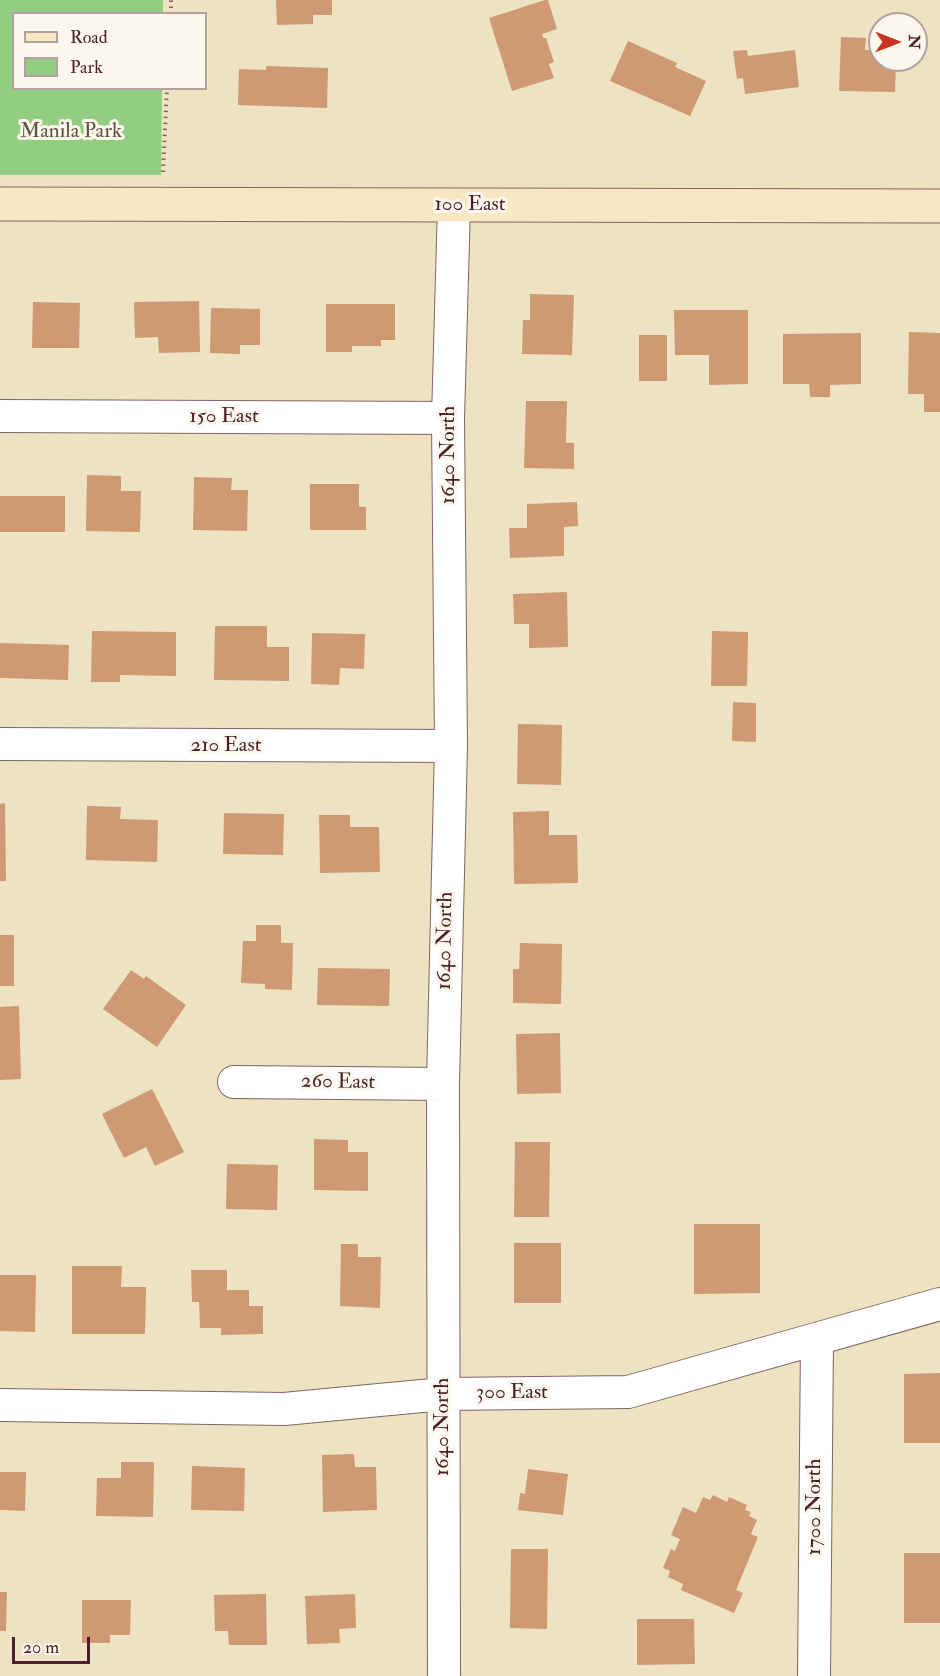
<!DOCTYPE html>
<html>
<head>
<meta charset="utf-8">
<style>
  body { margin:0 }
  #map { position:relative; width:940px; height:1676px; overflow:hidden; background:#ede3c2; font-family:"IM FELL Double Pica",serif }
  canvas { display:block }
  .legend { position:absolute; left:12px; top:12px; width:195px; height:78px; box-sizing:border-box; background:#fbf7ec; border:2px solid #b4a19f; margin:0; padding:8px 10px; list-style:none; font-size:18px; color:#4a1f2b }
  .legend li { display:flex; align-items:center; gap:12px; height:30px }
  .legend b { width:30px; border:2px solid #b4a19f }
  .north { position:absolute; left:868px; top:12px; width:60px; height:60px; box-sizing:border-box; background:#fbf7ec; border:2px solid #b4a19f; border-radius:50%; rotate:90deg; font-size:16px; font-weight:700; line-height:24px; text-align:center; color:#4a1f2b }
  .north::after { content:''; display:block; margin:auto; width:21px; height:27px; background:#c8321e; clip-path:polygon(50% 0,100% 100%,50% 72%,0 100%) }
  .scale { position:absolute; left:12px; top:1637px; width:78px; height:27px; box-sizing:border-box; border:3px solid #4a1f2b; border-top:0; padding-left:8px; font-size:18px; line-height:21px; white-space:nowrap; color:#4a1f2b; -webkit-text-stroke:4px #fbf7ec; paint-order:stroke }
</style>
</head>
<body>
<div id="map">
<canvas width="940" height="1676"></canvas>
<ul class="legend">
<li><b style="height:8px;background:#f7e8c3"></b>Road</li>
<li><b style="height:16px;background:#93cd82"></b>Park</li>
</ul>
<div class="north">N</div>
<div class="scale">20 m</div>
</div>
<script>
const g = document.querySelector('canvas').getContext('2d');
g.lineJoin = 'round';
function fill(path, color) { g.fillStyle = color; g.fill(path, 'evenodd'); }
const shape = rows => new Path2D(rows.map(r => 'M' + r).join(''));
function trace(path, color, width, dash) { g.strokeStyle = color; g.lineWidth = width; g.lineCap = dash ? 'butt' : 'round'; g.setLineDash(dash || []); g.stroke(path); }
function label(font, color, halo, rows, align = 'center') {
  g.font = font + ' "IM FELL Double Pica",serif'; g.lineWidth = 6; g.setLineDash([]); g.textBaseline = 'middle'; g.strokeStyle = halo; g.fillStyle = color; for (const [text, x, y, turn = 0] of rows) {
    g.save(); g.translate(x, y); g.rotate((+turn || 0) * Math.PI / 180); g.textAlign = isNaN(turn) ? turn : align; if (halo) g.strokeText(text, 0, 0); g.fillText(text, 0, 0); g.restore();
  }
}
fill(shape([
  [0,0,163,0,163,13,14,14,14,88,162,89,161,175,0,175]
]), '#93cd82');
fill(shape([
  [276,0,332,0,332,15,313,15,313,24,277,25],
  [545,0,548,0,557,29,542,34,543,38,546,38,554,62,549,64,554,78,512,91,489,18],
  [841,37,866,38,865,50,880,50,880,60,896,60,895,92,839,91],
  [628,41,677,63,675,67,706,81,690,116,610,81],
  [747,50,748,56,795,50,799,87,745,94,743,78,737,79,733,51],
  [266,66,328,68,327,108,238,105,239,69,266,70],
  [530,294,574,295,572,355,522,354,523,320,530,320],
  [199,301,200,352,159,353,158,337,135,338,134,302],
  [33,302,80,303,79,348,32,348],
  [326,304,395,304,395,340,381,340,381,346,352,346,352,352,326,352],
  [211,308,260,309,260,345,240,345,240,354,210,353],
  [674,310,748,310,748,384,709,385,709,355,675,355],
  [909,332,940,333,940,412,924,412,924,394,908,394],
  [861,333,861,384,830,385,830,397,810,397,809,384,783,384,783,334],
  [639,335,667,335,667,381,639,381],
  [526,401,567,401,566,443,574,443,574,469,524,468],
  [87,475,121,476,121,491,141,491,140,532,86,531],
  [194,477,232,478,231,490,248,490,247,531,193,530],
  [310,484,359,484,359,507,366,507,366,530,310,530],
  [0,496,65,496,65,532,0,532],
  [577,502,578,526,564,527,564,556,510,558,509,528,527,528,527,504],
  [567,592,568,647,529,648,529,624,514,624,513,594],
  [215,626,267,626,267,647,289,647,289,681,214,680],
  [92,631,176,632,176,676,120,675,120,682,91,682],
  [712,631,748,632,747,686,711,686],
  [312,633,365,634,364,669,340,668,339,685,311,684],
  [0,643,69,645,68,680,0,678],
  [733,702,756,703,756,742,732,741],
  [518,724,562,725,561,785,517,784],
  [5,803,6,881,0,881,0,804],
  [87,806,121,807,120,819,158,820,157,862,86,860],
  [549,811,549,835,577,835,578,883,514,884,513,812],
  [224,813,284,814,283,855,223,854],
  [319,815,350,815,350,827,379,827,380,872,320,873],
  [256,925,281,925,281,943,293,943,292,990,265,989,265,984,241,983,243,941,256,941],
  [0,935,14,935,14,986,0,986],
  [520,943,562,944,561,1004,513,1003,513,969,519,969],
  [318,968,390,969,389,1006,317,1005],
  [131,970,144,979,146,976,186,1005,157,1047,103,1009],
  [19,1006,21,1079,0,1080,0,1007],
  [560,1033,561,1093,517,1094,516,1034],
  [152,1089,184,1152,155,1166,146,1147,124,1158,102,1114],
  [314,1139,348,1140,348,1152,368,1152,368,1191,314,1190],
  [515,1142,550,1142,549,1217,514,1217],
  [227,1164,278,1165,277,1210,226,1209],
  [694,1224,760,1224,760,1293,694,1294],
  [514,1243,561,1243,561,1303,514,1303],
  [341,1244,358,1244,358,1257,381,1257,380,1308,340,1306],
  [72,1266,122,1266,121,1287,146,1287,145,1334,72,1334],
  [191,1270,227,1270,227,1290,249,1290,249,1306,263,1306,263,1334,221,1335,221,1328,200,1328,199,1302,192,1302],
  [0,1275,36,1275,35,1332,0,1331],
  [940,1373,940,1443,904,1443,904,1374],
  [354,1454,355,1467,376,1467,377,1510,323,1512,322,1455],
  [121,1462,154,1462,153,1517,96,1516,97,1478,121,1478],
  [192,1466,245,1468,244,1511,191,1510],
  [528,1469,568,1474,563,1515,518,1510,520,1493,525,1494],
  [0,1472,26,1472,25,1511,0,1510],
  [713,1495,727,1502,729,1497,747,1505,745,1510,751,1512,749,1516,757,1520,751,1534,758,1537,736,1590,743,1593,734,1613,681,1590,683,1584,668,1577,670,1571,663,1568,671,1549,675,1551,680,1539,671,1535,683,1507,696,1513,703,1497,710,1500],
  [511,1549,548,1549,547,1629,510,1628],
  [904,1553,940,1553,940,1623,904,1623],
  [0,1592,7,1592,6,1631,0,1631],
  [266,1594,267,1645,229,1645,228,1631,215,1631,214,1595],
  [355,1594,356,1628,339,1629,340,1643,307,1644,305,1596],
  [82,1600,131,1600,130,1635,110,1635,110,1643,82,1643],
  [637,1619,694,1619,695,1664,637,1665]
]), '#ce9973');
const minor = shape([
  [0,416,448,418],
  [0,744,451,746],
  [234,1082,443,1084],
  [0,1405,284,1409,443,1394,628,1392,940,1304],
  [444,1676,443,1084,451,746,448,418,454,205],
  [814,1676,817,1339]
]);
const secondary = shape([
  [0,204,940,206]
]);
trace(minor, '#836460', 34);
trace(secondary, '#836460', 35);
trace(shape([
  [171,14,171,0],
  [163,172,167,88]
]), '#836460', 4, [1.5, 4.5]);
trace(minor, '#fff', 32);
trace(secondary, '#f7e8c3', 33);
label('21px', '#605345', '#fbf7ec', [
  ["Manila Park",71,132]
]);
label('21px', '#4a1f2b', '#fbf7ec', [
  ["100 East",470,205],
  ["150 East",224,417],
  ["1640 North",449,455,-90],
  ["210 East",226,746],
  ["1640 North",446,941,-89],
  ["260 East",338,1083,1],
  ["300 East",512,1393],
  ["1640 North",443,1427,-90],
  ["1700 North",815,1507,-90]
]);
</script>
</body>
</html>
